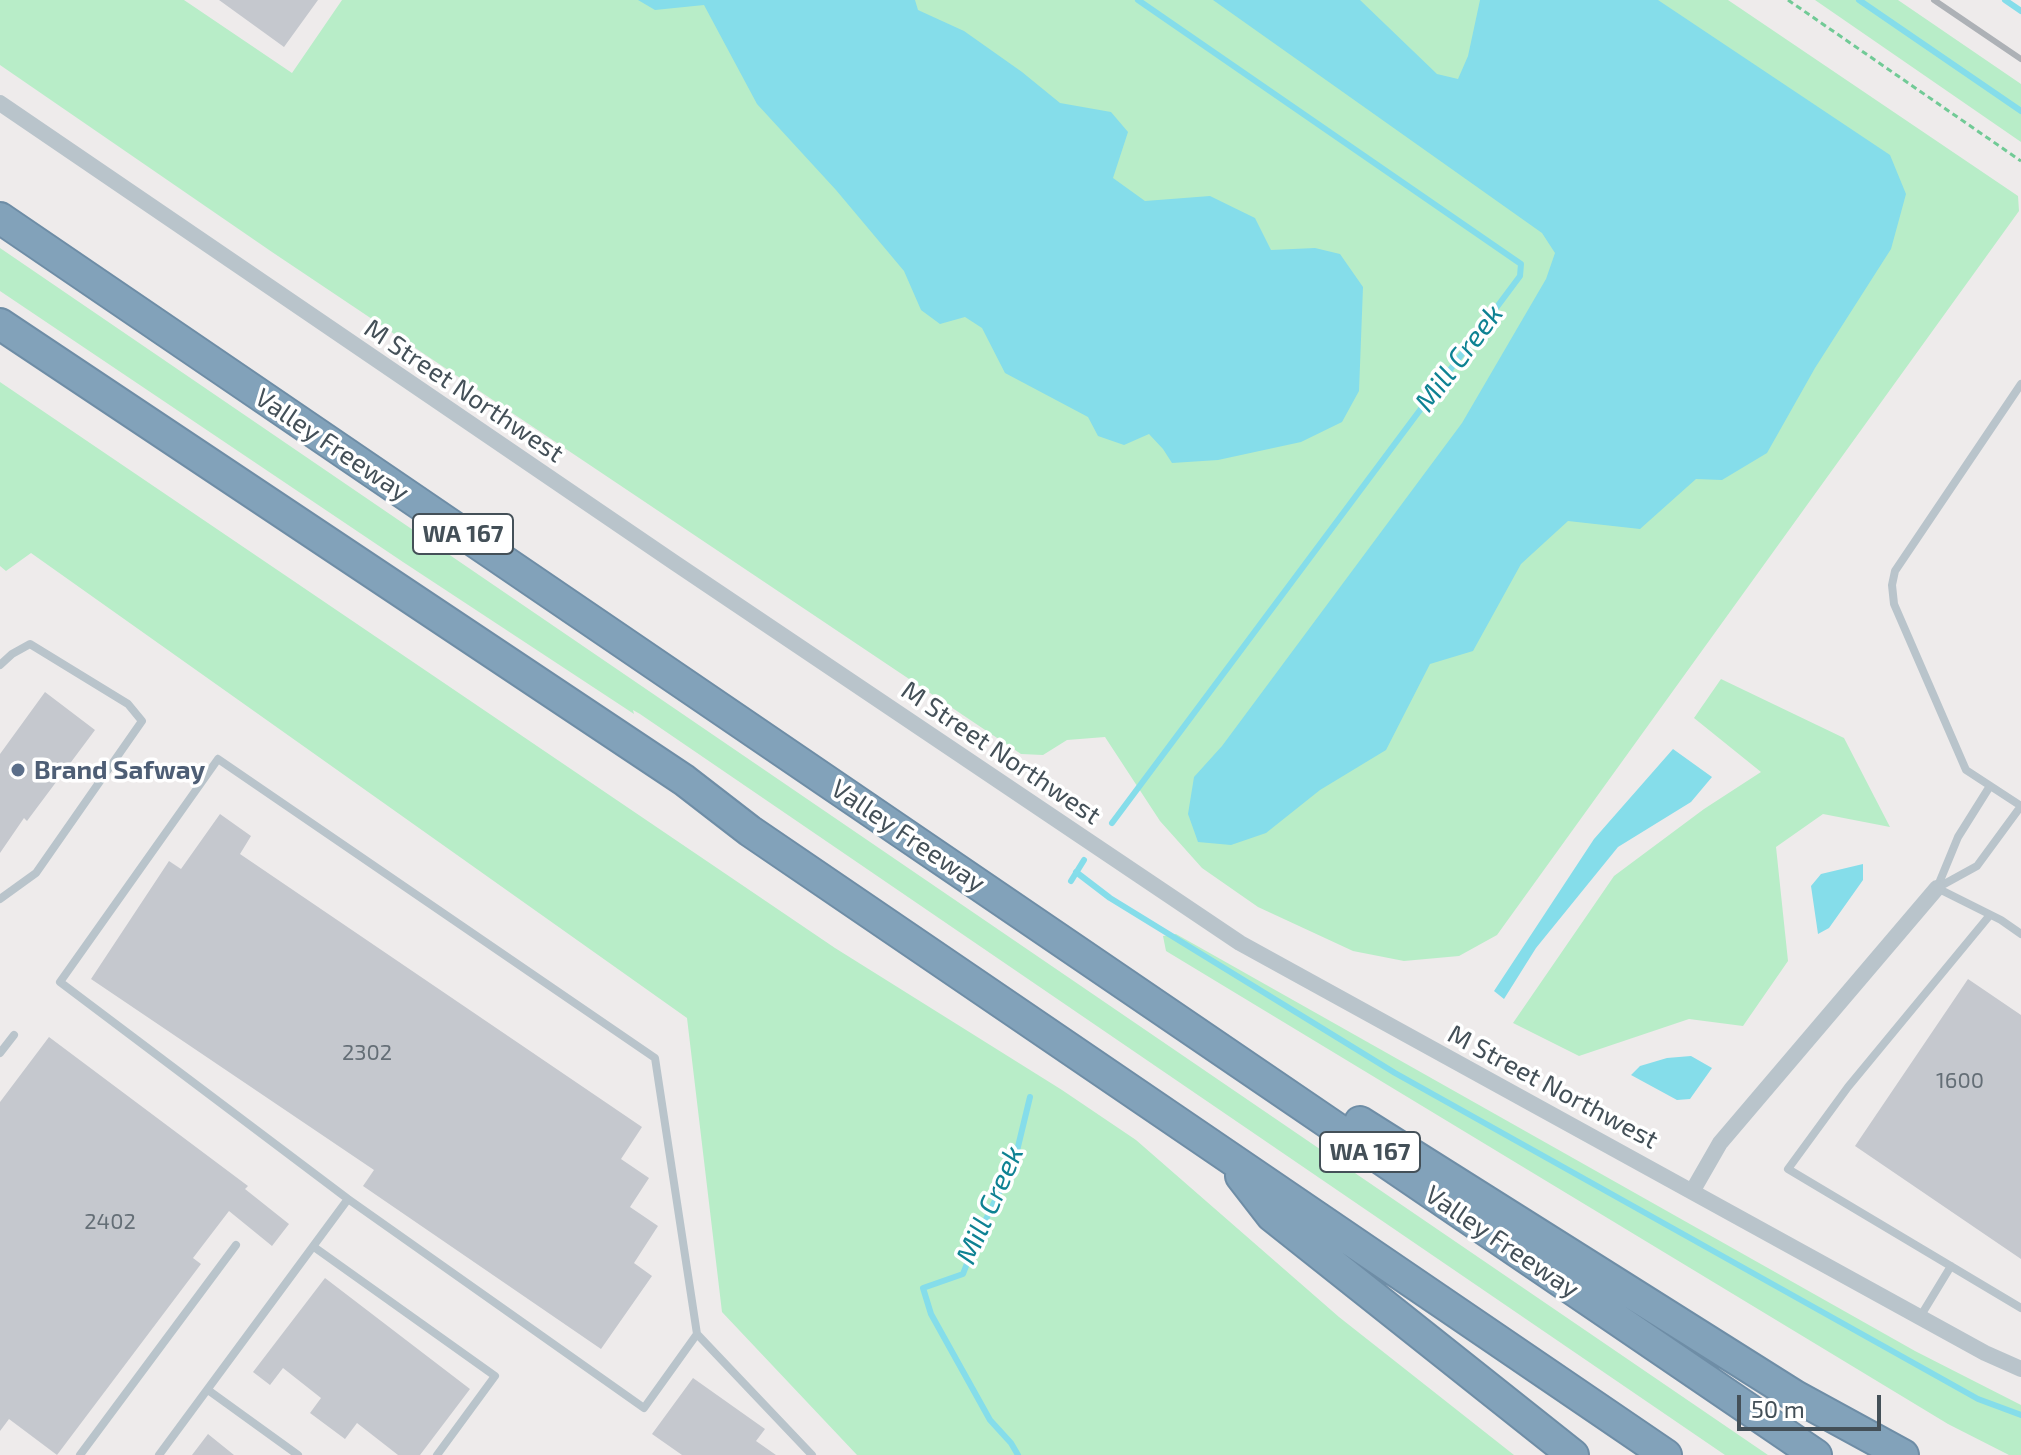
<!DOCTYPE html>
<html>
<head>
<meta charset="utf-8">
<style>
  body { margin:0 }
  #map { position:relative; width:2021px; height:1455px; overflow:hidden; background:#eeebeb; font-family:"Exo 2",sans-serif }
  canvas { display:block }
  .scale { position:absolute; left:1737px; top:1395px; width:144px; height:36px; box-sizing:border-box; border:4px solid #445058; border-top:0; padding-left:10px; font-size:24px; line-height:28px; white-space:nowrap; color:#445058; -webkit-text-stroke:6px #fff; paint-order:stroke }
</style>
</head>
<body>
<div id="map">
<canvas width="2021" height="1455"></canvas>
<div class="scale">50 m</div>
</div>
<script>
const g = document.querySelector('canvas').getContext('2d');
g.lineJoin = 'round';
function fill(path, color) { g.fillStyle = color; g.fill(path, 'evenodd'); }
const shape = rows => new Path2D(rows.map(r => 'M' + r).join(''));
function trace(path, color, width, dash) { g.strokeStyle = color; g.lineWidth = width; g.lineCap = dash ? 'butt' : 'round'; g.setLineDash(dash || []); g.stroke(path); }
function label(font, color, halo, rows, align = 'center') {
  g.font = font + ' "Exo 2",sans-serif'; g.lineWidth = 7; g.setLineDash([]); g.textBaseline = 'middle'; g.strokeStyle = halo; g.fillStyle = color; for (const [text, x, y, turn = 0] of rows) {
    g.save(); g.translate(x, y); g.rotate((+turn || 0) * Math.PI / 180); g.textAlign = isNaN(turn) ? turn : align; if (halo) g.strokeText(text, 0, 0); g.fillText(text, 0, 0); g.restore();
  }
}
fill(shape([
  [0,0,184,0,292,73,342,0,1728,0,2018,196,2019,211,1497,935,1459,956,1404,961,1353,951,1258,907,1202,868,1160,821,1105,737,1067,740,1043,755,1021,754,272,252,0,65],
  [1815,0,1898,0,2021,84,2021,142],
  [0,248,1768,1455,1725,1455,640,714,633,710,634,714,403,562,0,291],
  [0,382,835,948,1062,1090,1136,1140,1339,1317,1514,1455,857,1455,722,1312,687,1018,31,553,6,571,0,566],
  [1721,679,1844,738,1890,827,1823,814,1776,847,1788,961,1743,1026,1689,1019,1579,1056,1513,1023,1614,876,1704,809,1761,772,1694,718],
  [1176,934,1915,1351,2021,1405,2021,1455,2009,1455,1948,1424,1166,951,1163,936]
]), '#b8edc8');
fill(shape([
  [638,0,915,0,918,10,964,31,1022,72,1060,103,1111,112,1128,132,1113,178,1145,201,1210,196,1255,218,1271,250,1315,248,1340,254,1363,287,1359,391,1342,422,1301,442,1218,460,1172,463,1163,449,1149,434,1124,445,1098,436,1088,417,1005,373,982,328,965,317,940,324,921,310,904,271,836,190,757,104,704,5,655,10],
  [1213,0,1360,0,1437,74,1458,79,1468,56,1480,0,1658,0,1890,155,1906,194,1891,249,1815,368,1767,453,1722,480,1696,479,1640,529,1568,521,1521,564,1473,651,1430,664,1386,750,1320,790,1266,833,1231,845,1198,842,1188,814,1194,777,1222,746,1462,423,1546,279,1555,253,1542,233],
  [1673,749,1712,777,1691,802,1618,847,1536,948,1504,999,1494,991,1594,839],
  [1863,864,1863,880,1829,928,1818,934,1811,886,1821,874],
  [1691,1056,1712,1068,1690,1099,1677,1100,1631,1075,1640,1066,1667,1058]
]), '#85ddea');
trace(shape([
  [1859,0,2021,111],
  [2005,0,2021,11],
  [1112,823,1520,276,1521,264,1138,0],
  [1076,872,1110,898,1395,1073,1978,1399,2021,1415],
  [1071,881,1084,860],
  [1018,1455,1011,1443,990,1420,931,1314,923,1288,963,1274,976,1240,1015,1159,1030,1097]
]), '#85ddea', 6);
fill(shape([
  [219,0,318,0,284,47],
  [45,692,95,730,27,821,24,818,0,853,0,754],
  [220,814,251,836,240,854,642,1127,621,1159,649,1178,630,1207,658,1226,634,1263,652,1276,601,1349,363,1186,374,1170,91,979,169,861,181,869],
  [1968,979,2021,1015,2021,1259,1855,1146],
  [49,1037,248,1186,245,1189,289,1224,272,1246,229,1211,193,1258,201,1264,57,1455,9,1419,0,1431,0,1102],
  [325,1278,470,1389,420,1455,398,1455,357,1423,345,1439,310,1413,321,1398,283,1368,270,1385,253,1372],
  [693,1378,765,1429,756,1441,776,1455,682,1455,652,1434],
  [208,1434,234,1455,192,1455]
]), '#c5c8ce');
const highway = shape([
  [0,218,1816,1455],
  [0,324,684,780,750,831,1666,1455],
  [1360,1122,1795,1396,1903,1455],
  [1241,1176,1272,1216,1573,1455]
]);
trace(highway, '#6e8da6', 34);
trace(shape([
  [1788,0,2021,161]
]), '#71ca96', 3, [6, 4]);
trace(shape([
  [2021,384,1895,571,1892,585,1894,604,1966,770,2021,806],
  [0,665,12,654,30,644,128,704,142,721,36,873,0,899],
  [218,759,655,1058,697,1334,644,1408,348,1199,60,982,218,759],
  [1937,888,1977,866,2021,806],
  [1937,888,1958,837,1990,786],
  [1937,888,2001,920,2021,934],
  [1990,915,1848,1087,1788,1169,2021,1308],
  [0,1053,14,1035],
  [314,1247,495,1376,437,1455],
  [1920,1317,1951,1266],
  [697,1334,812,1455],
  [208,1390,298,1455],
  [80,1455,236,1245],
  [159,1455,348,1199]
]), '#b9c4cb', 8);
trace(shape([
  [0,103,675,563,1240,943,1985,1353,2021,1369],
  [1693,1190,1720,1143,1937,888]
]), '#b9c4cb', 16);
trace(highway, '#82a2ba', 30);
trace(shape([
  [1934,0,2021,59]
]), '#adb1b6', 6);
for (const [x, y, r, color] of [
  [18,770,8,"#5c6f8a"]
]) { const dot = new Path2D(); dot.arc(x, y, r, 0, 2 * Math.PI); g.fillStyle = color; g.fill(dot); trace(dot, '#fff', 3); }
label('22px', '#646e76', null, [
  ["2302",367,1053],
  ["1600",1960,1081],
  ["2402",110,1222]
]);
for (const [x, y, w] of [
  [463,534,100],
  [1370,1152,100]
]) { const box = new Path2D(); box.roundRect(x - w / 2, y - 20, w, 40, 6); g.fillStyle = '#fff'; g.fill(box); trace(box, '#445058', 2); }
label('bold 24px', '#445058', null, [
  ["WA 167",463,534],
  ["WA 167",1370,1152]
]);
label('26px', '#445058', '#fff', [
  ["M Street Northwest",464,391,34],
  ["Valley Freeway",332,445,34],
  ["M Street Northwest",1001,753,34],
  ["Valley Freeway",908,836,34],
  ["M Street Northwest",1553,1087,28],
  ["Valley Freeway",1502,1242,34]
]);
label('bold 26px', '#4e5e75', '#fff', [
  ["Brand Safway",34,770]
], 'left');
label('italic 28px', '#0e8293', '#fff', [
  ["Mill Creek",1459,358,-53],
  ["Mill Creek",990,1205,-66]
]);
</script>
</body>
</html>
